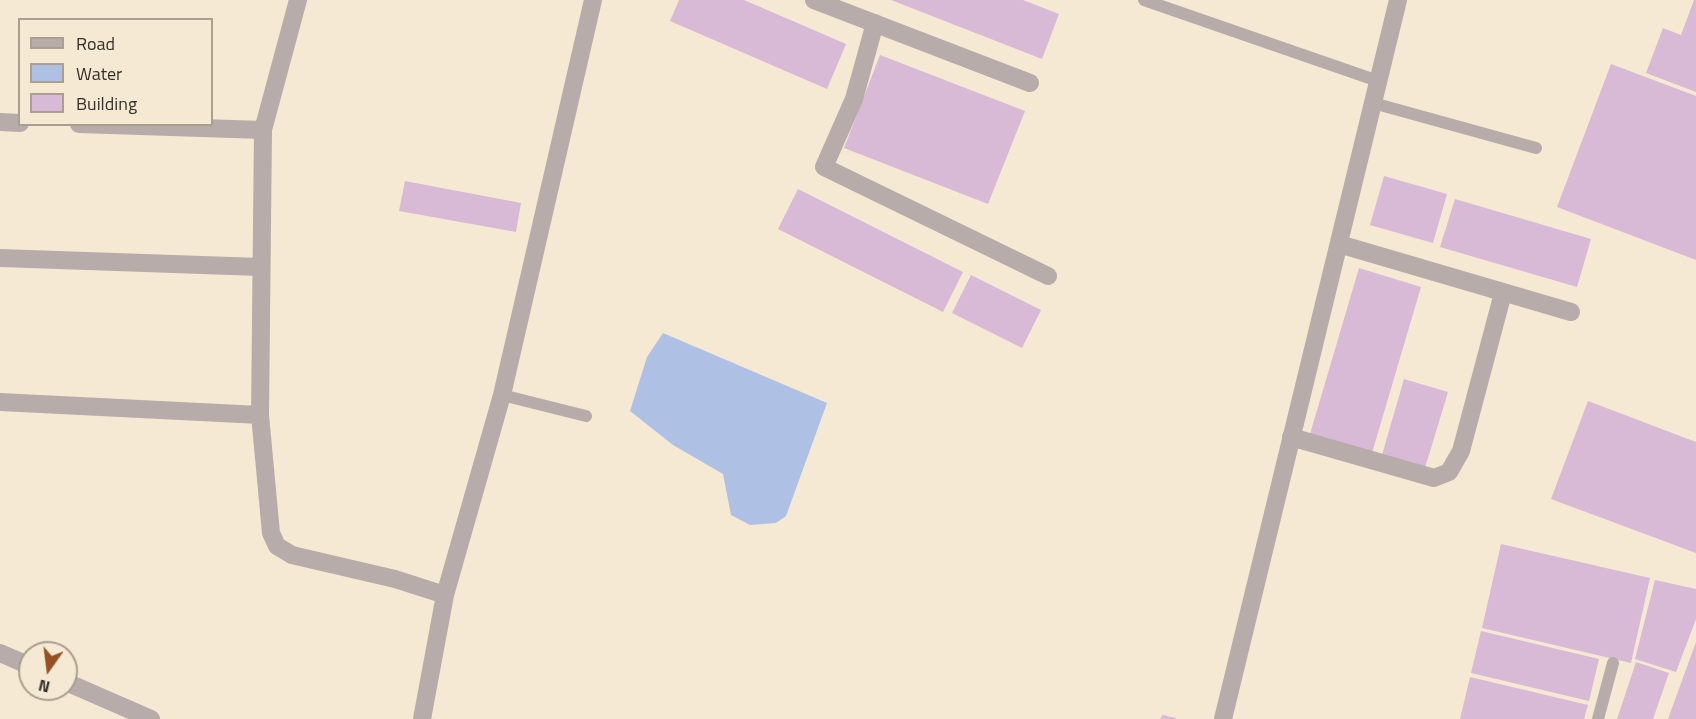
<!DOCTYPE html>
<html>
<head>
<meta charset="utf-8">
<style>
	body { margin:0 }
	#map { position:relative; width:1696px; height:719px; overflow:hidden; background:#f5e9d4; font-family:"Titillium Web",sans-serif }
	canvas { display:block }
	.legend { position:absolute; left:18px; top:18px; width:195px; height:108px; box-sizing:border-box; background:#f5e9d4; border:2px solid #a89f8f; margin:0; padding:8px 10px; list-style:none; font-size:18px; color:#353028 }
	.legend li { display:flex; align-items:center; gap:12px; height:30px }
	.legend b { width:30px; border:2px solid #a89f8f }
	.north { position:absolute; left:18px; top:641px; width:60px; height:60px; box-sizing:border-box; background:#f5e9d4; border:2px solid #a89f8f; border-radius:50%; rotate:194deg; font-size:16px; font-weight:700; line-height:24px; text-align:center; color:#353028 }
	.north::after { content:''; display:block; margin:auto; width:21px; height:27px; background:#955123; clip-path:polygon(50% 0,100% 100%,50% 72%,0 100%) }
</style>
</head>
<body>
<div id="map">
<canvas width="1696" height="719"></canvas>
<ul class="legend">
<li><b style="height:8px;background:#b7aca9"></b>Road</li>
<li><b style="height:16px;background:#aec1e4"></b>Water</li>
<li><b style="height:16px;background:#d8b9d6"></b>Building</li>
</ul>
<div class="north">N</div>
</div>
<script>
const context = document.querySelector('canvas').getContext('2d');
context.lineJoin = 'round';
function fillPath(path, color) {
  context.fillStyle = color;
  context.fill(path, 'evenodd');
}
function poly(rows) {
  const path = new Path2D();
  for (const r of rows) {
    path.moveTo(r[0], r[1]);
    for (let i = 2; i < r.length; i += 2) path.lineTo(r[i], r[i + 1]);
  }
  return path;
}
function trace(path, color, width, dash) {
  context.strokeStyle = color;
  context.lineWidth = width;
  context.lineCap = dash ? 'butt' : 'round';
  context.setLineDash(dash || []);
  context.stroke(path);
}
const water = poly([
	[663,333,827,403,786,516,776,523,750,525,731,515,723,474,673,445,630,411,647,357]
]);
const building = poly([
	[679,0,744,0,846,44,827,89,670,21],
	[891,0,1023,0,1059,14,1042,59],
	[1694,0,1696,0,1696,92,1646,73,1663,28,1681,35],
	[880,55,1025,111,988,204,844,148],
	[1611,64,1696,96,1696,260,1557,207],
	[1384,176,1447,194,1433,243,1370,225],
	[405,181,521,203,516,232,399,211],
	[798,189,963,272,943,312,778,229],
	[1455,199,1591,239,1577,287,1440,247],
	[1359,268,1421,287,1372,453,1310,434],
	[971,275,1041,310,1022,348,952,313],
	[1404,379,1448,392,1425,468,1382,455],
	[1588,401,1696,442,1696,553,1551,499],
	[1501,544,1650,578,1631,663,1482,628],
	[1655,580,1696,589,1696,619,1676,672,1635,659],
	[1481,631,1599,659,1589,701,1471,673],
	[1696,642,1696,719,1668,719],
	[1636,662,1669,673,1653,719,1617,719],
	[1470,677,1588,705,1584,719,1460,719],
	[1162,715,1176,718,1176,719,1161,719]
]);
const service = poly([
	[1144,0,1378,81],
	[1373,103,1536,148],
	[502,395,586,416],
	[1598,719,1613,663]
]);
const minor = poly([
	[814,0,1030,83],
	[875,23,854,99,824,167,1048,276],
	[0,122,20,123],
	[79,124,263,130,260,415,271,533,277,546,292,555,395,579,445,595],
	[263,130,298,0],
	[1339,244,1571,312],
	[0,258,260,267],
	[0,402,260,415],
	[1291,437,1434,478,1449,472,1461,451,1503,293],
	[422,719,445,595,502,395,593,0],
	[1223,719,1398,0]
]);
const tertiary = poly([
	[0,653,30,666],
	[66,682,151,719]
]);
fillPath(water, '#aec1e4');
fillPath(building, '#d8b9d6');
trace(service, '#b7aca9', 12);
trace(minor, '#b7aca9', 18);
trace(tertiary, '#b7aca9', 18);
</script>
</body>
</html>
